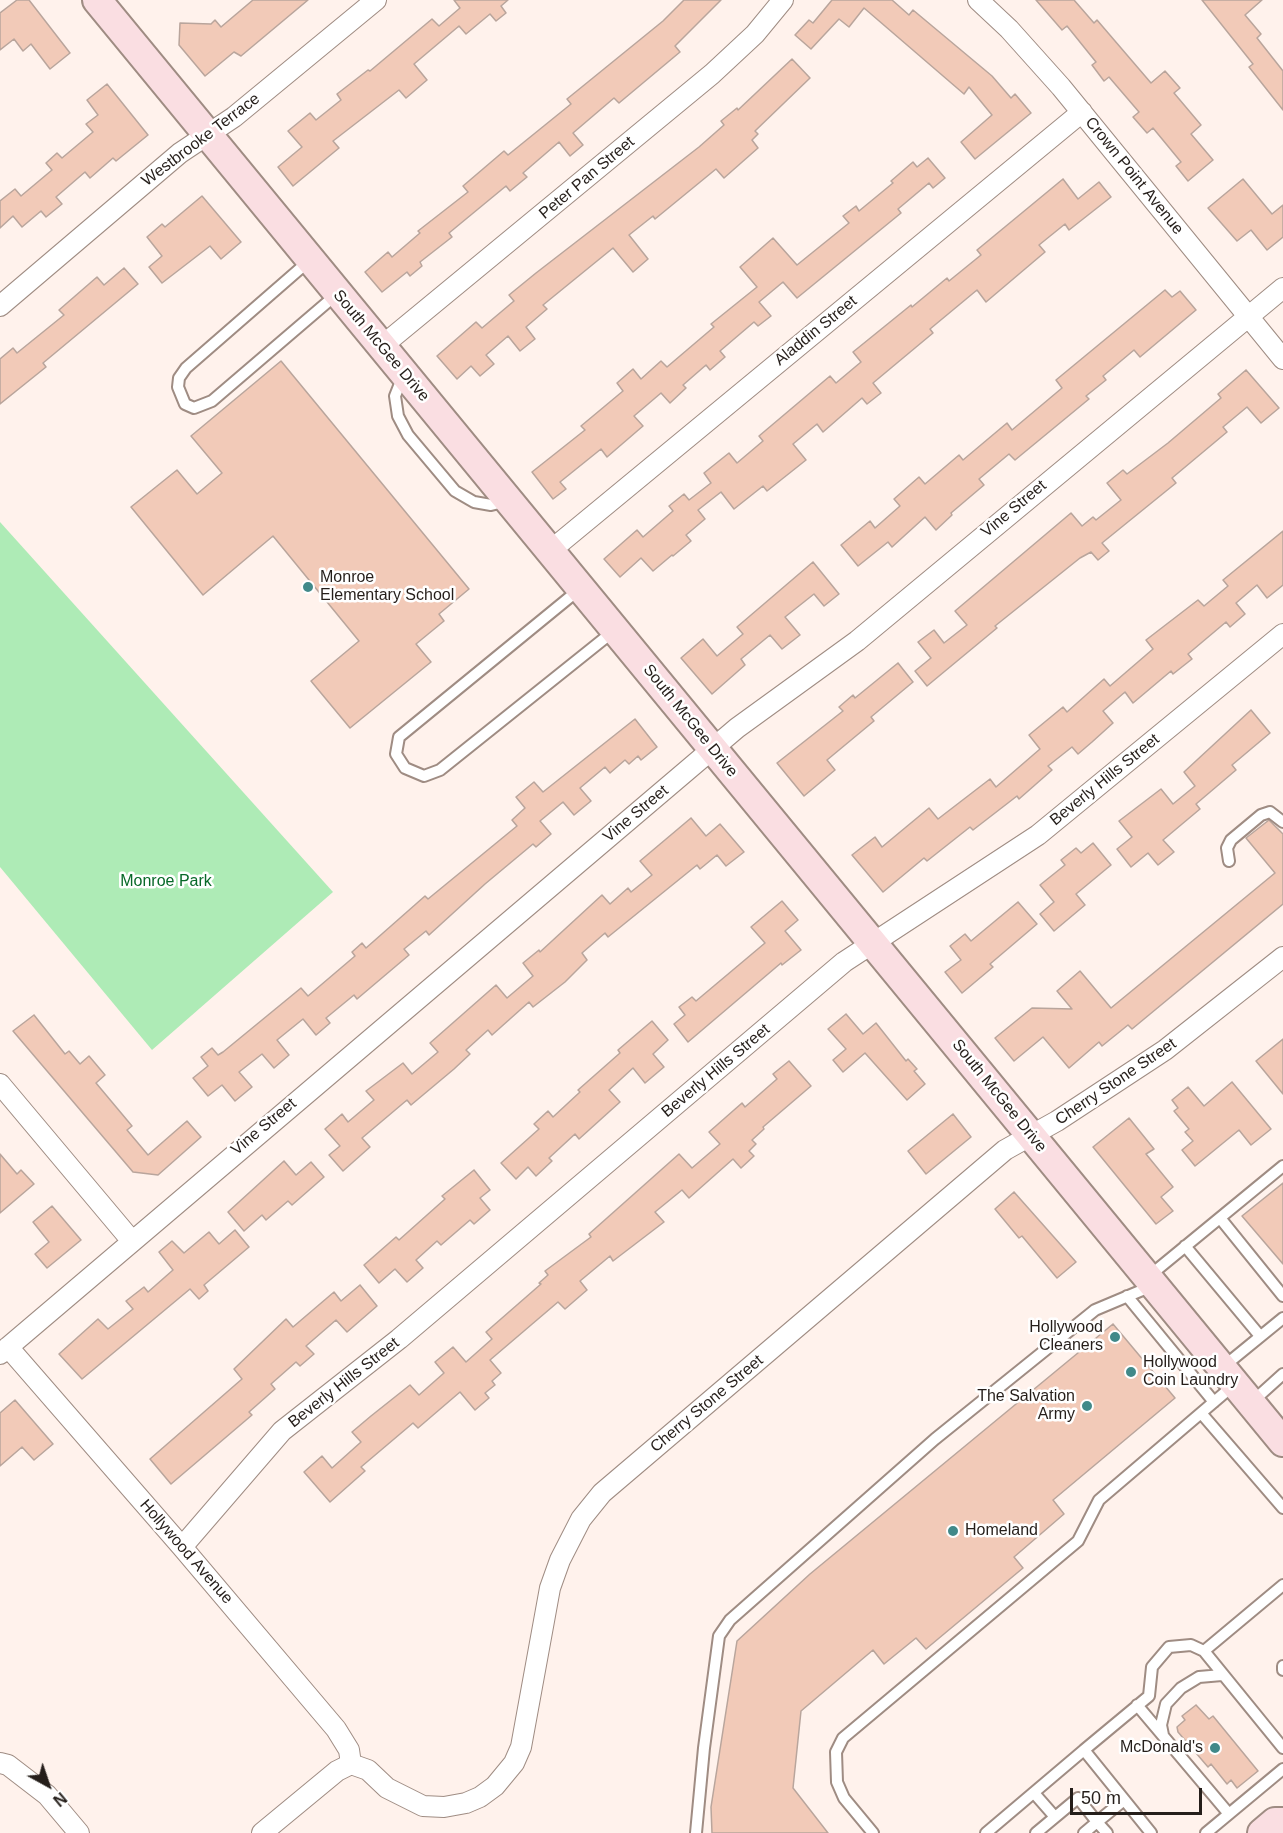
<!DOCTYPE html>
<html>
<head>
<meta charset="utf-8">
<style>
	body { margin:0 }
	#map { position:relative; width:1283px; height:1833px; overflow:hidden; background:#fff2ec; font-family:Helvetica,sans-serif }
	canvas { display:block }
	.north { position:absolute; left:18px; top:1755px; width:60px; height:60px; -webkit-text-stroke:4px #fff; paint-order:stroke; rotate:140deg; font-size:16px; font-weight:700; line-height:24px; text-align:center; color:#251e1a }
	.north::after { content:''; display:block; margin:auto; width:21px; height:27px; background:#251e1a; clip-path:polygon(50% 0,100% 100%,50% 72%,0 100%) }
	.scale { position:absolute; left:1070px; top:1788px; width:132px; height:27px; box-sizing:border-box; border:3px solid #251e1a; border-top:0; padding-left:8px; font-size:18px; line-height:21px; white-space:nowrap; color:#251e1a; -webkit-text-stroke:4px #fff; paint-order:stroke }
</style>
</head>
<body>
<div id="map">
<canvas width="1283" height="1833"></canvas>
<div class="north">N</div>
<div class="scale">50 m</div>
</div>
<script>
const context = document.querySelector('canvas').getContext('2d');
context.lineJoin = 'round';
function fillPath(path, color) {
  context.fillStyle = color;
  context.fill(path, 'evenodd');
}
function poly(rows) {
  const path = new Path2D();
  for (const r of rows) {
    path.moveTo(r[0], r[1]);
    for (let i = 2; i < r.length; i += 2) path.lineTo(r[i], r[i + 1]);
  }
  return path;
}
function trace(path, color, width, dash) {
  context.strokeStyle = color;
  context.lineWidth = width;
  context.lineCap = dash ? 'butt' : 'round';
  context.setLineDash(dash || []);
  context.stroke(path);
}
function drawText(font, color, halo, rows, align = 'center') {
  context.font = font + ' Helvetica,sans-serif';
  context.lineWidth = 5;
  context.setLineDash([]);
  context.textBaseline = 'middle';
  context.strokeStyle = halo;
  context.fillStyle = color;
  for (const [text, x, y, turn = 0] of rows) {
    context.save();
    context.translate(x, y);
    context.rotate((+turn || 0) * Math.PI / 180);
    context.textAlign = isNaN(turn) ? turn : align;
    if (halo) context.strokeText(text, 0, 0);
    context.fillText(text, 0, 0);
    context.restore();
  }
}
const green = poly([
	[0,522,333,892,152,1050,0,867]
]);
const building = poly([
	[17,0,29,0,70,53,50,69,31,44,23,51,14,39,0,50,0,13,17,0],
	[253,0,308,0,241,56,234,52,205,76,179,45,180,23,211,24,215,20,221,27,253,0],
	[454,0,508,0,501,6,506,13,496,21,490,14,466,34,459,26,414,64,427,80,406,98,399,90,333,141,339,148,293,186,278,167,302,147,288,131,310,113,316,120,341,100,337,94,368,70,370,71,432,19,439,26,460,8,454,0],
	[684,0,721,0,675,46,680,52,619,103,614,98,573,133,583,145,570,156,559,142,523,173,527,177,510,191,506,186,449,233,452,237,420,262,422,266,410,276,407,272,382,292,365,272,388,252,392,257,420,233,418,231,468,192,463,186,504,151,508,155,571,104,567,99,663,21,684,0],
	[832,0,892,0,909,15,913,10,992,76,1011,98,1015,94,1031,113,975,159,961,142,992,115,969,87,964,94,864,8,849,27,839,19,811,49,795,35,809,20,813,23,832,0],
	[1036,0,1074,0,1094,23,1097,20,1151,83,1165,71,1180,88,1174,93,1201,125,1191,134,1213,160,1188,181,1176,166,1181,162,1153,128,1147,133,1133,117,1139,112,1109,77,1104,81,1092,65,1096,62,1067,26,1062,30,1036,0],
	[1202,0,1262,0,1245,15,1261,34,1257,38,1283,71,1283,110,1249,67,1253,64,1202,0],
	[792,59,810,78,755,131,758,134,752,140,758,148,724,178,716,169,655,219,653,216,629,235,648,259,633,272,613,248,543,305,547,309,526,327,535,339,520,351,508,336,486,355,494,364,480,376,471,366,457,379,437,356,476,322,482,328,514,301,509,295,536,273,699,147,724,125,721,121,737,108,738,110,792,59],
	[107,84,148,135,116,161,113,158,90,178,85,172,56,197,62,204,46,217,41,211,22,227,13,216,0,228,0,201,15,189,21,196,52,170,46,163,57,153,62,158,93,132,86,124,98,115,87,100,107,84],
	[928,158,945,178,933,188,929,183,898,209,901,213,797,298,783,282,759,302,771,316,758,326,754,322,720,351,725,357,710,370,706,365,683,385,686,388,670,403,661,393,634,416,643,426,607,457,601,449,560,482,566,489,553,499,532,472,585,430,581,426,623,391,617,383,633,369,641,379,661,361,667,367,714,327,711,324,757,287,740,267,773,238,797,265,849,223,843,216,856,206,859,211,893,183,891,181,913,162,917,167,928,158],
	[1063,179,1078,199,1099,182,1111,197,1069,230,1065,224,1039,245,1045,252,986,302,977,290,930,329,933,333,873,383,881,393,867,404,862,398,823,432,817,424,793,444,806,460,767,491,763,486,734,509,721,492,698,510,705,519,686,535,691,541,673,556,672,555,653,571,641,558,620,577,604,559,637,530,643,537,673,511,669,506,684,494,689,500,711,483,704,473,729,453,737,463,763,441,759,436,830,376,836,383,861,362,853,352,911,305,912,307,947,278,949,281,981,255,977,250,1063,179],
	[1243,179,1272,214,1283,205,1283,237,1267,250,1251,230,1237,241,1208,208,1243,179],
	[202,196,241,242,221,259,210,246,162,283,149,267,162,256,147,237,162,224,165,227,202,196],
	[124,268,138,284,43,363,46,367,0,404,0,359,13,348,17,353,64,315,59,310,97,277,104,285,124,268],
	[1165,290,1172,297,1180,291,1196,310,1140,357,1134,350,1103,376,1106,380,1086,396,1089,399,1015,460,1009,454,979,479,984,485,951,513,952,515,936,530,925,517,892,547,888,542,858,566,841,545,870,521,875,528,900,506,894,499,919,477,925,484,959,455,963,460,1007,423,1012,430,1062,388,1056,380,1165,290],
	[281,361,469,589,439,614,444,621,416,644,431,662,350,728,311,681,359,641,273,536,203,595,131,507,177,470,197,494,222,473,191,436,281,361],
	[1246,370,1279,408,1261,423,1247,407,1223,427,1227,432,1172,478,1176,483,1102,543,1109,551,1098,560,1091,552,1080,558,995,626,997,628,927,686,915,671,931,658,918,642,934,630,944,643,967,625,955,611,1071,513,1082,526,1093,517,1096,520,1121,500,1107,483,1123,470,1127,474,1168,443,1221,398,1218,394,1246,370],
	[1283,531,1283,585,1267,598,1257,585,1236,603,1245,614,1230,627,1226,622,1188,654,1192,659,1173,674,1171,671,1133,703,1125,692,1103,711,1113,723,1092,742,1078,754,1072,747,1048,766,1052,770,1019,799,1017,796,973,830,970,827,927,861,924,858,883,892,852,855,875,837,882,847,929,808,938,819,990,779,996,787,1040,749,1029,735,1063,707,1067,712,1104,679,1110,686,1153,649,1146,640,1198,600,1204,606,1228,586,1223,580,1283,531],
	[813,562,839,594,824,606,814,594,785,617,800,635,782,649,770,635,741,659,745,665,712,694,681,658,703,639,717,656,743,634,737,627,813,562],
	[898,663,913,682,871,717,874,721,827,760,835,770,804,796,777,763,843,711,839,707,853,695,855,698,898,663],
	[1251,710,1270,733,1232,765,1236,770,1196,804,1200,809,1163,840,1174,852,1158,865,1148,853,1131,867,1117,849,1132,837,1119,821,1161,789,1173,804,1195,786,1184,772,1251,710],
	[635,719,657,747,641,760,638,756,629,764,625,760,610,773,605,767,580,788,591,801,574,815,563,802,540,821,551,834,536,847,533,844,485,884,429,935,426,931,404,949,409,955,357,999,354,995,326,1018,330,1023,316,1035,303,1019,277,1040,289,1055,274,1068,262,1054,239,1072,252,1087,235,1101,222,1085,208,1096,193,1078,208,1066,201,1057,212,1048,218,1055,223,1052,301,988,308,996,355,956,352,952,362,943,366,948,425,896,428,899,517,826,512,820,525,808,516,797,534,782,543,792,635,719],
	[691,818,706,836,720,824,744,852,726,866,717,855,700,869,697,865,608,937,605,933,582,953,587,960,565,982,533,1007,529,1002,492,1035,488,1030,466,1050,470,1054,454,1069,411,1105,407,1100,362,1138,370,1147,343,1171,329,1155,340,1146,325,1129,342,1114,348,1122,374,1100,366,1091,403,1063,412,1074,438,1052,430,1043,496,985,507,998,533,976,523,963,539,950,540,952,602,895,610,904,628,888,631,892,652,875,640,861,691,818],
	[1269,820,1283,834,1283,904,1132,1029,1128,1025,1102,1046,1099,1042,1069,1068,1043,1037,1014,1061,995,1038,1032,1008,1072,1009,1057,991,1080,971,1111,1008,1275,873,1246,838,1269,820],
	[1093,843,1111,865,1076,894,1085,905,1054,931,1040,914,1054,902,1040,885,1065,865,1061,860,1076,848,1081,853,1093,843],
	[782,901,798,920,785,931,801,950,782,965,781,963,688,1042,674,1024,685,1015,679,1007,692,997,696,1001,765,943,751,927,782,901],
	[1018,902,1037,924,990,964,993,967,962,993,945,972,961,960,950,946,965,934,971,941,1018,902],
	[846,1014,863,1034,876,1023,906,1061,908,1059,917,1069,914,1071,925,1084,907,1100,865,1053,843,1072,833,1060,846,1049,828,1029,846,1014],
	[34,1015,65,1054,69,1051,80,1064,89,1056,105,1075,96,1083,132,1126,127,1130,148,1155,187,1121,201,1137,158,1175,133,1172,13,1031,34,1015],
	[652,1021,668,1040,653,1054,664,1067,645,1083,633,1068,609,1090,620,1102,579,1139,575,1134,549,1158,552,1161,536,1176,528,1167,516,1179,501,1163,539,1129,534,1124,548,1111,553,1117,580,1092,578,1090,620,1053,618,1050,652,1021],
	[1283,1039,1283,1094,1256,1061,1283,1039],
	[789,1061,811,1086,763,1127,764,1129,752,1140,756,1144,749,1151,754,1156,741,1168,733,1159,689,1198,682,1190,655,1212,664,1222,613,1261,610,1256,580,1281,587,1290,565,1309,558,1302,490,1360,501,1373,492,1381,495,1385,485,1393,489,1398,475,1410,460,1392,418,1428,413,1423,361,1467,365,1471,330,1502,304,1472,322,1456,332,1468,361,1442,352,1432,371,1416,410,1385,419,1395,444,1373,435,1362,453,1347,466,1362,492,1339,486,1332,541,1284,539,1283,548,1275,545,1271,591,1237,589,1234,679,1154,692,1168,720,1144,709,1132,742,1103,745,1107,777,1079,773,1074,789,1061],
	[1232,1082,1271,1129,1251,1145,1239,1130,1195,1166,1182,1150,1193,1141,1185,1132,1189,1129,1174,1111,1178,1108,1172,1100,1188,1087,1204,1106,1232,1082],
	[953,1114,971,1137,926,1174,908,1151,953,1114],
	[1129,1118,1154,1149,1146,1154,1173,1187,1161,1197,1173,1211,1156,1224,1093,1147,1129,1118],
	[0,1154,17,1174,21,1170,34,1184,0,1213,0,1154],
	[284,1161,296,1175,311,1162,324,1177,292,1205,288,1201,266,1220,262,1215,244,1231,228,1212,284,1161],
	[474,1170,490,1190,480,1198,490,1210,474,1224,470,1220,441,1245,437,1241,416,1260,423,1268,407,1282,395,1269,379,1283,364,1265,396,1237,399,1240,445,1199,442,1196,474,1170],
	[1283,1183,1283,1264,1242,1216,1283,1183],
	[1014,1192,1076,1262,1057,1278,1022,1236,1019,1238,995,1209,1014,1192],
	[52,1206,81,1240,47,1268,35,1254,49,1242,33,1222,52,1206],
	[235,1230,249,1247,204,1285,208,1291,199,1299,190,1289,82,1379,59,1354,98,1319,108,1329,133,1309,126,1301,144,1287,148,1292,173,1270,159,1252,172,1241,184,1253,209,1232,219,1244,235,1230],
	[360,1285,377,1306,347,1332,336,1320,306,1346,314,1354,300,1366,296,1362,271,1384,275,1389,249,1412,252,1415,171,1484,150,1459,242,1379,234,1369,286,1319,293,1327,334,1292,341,1301,360,1285],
	[1113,1324,1175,1398,1053,1500,1064,1514,1014,1557,1023,1568,926,1649,916,1638,884,1664,873,1650,801,1711,793,1788,828,1833,712,1833,711,1807,737,1641,810,1574,1113,1324],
	[15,1400,53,1444,34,1460,22,1447,0,1466,0,1413,15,1400],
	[1196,1705,1209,1719,1213,1716,1258,1771,1237,1788,1231,1780,1227,1784,1211,1764,1208,1767,1178,1732,1177,1727,1185,1720,1182,1716,1196,1705]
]);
const lane = poly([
	[310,260,186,368,179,378,178,387,185,404,194,408,212,401,337,294],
	[403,376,395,396,398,416,408,435,455,491,474,502,491,505,507,501],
	[581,588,399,737,396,754,405,768,424,776,440,770,615,630],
	[1229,861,1227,848,1231,840,1261,815,1270,812,1283,822],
	[1220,1218,1283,1296],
	[1185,1246,1260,1336],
	[1148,1277,1283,1166],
	[1127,1296,1214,1402],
	[1223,1367,1283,1318],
	[1252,1402,1283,1374],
	[1201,1413,1283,1508],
	[1283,1585,1204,1651,1283,1748],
	[1283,1666,1283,1670],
	[1137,1705,1229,1814],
	[1163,1735,1161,1725,1166,1704,1181,1688,1199,1677,1222,1675],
	[1084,1750,1149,1696,1152,1667,1169,1647,1191,1645,1204,1651],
	[1034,1793,1055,1817],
	[696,1833,704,1748,719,1636,730,1620,935,1439,1095,1310,1152,1286],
	[873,1833,844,1798,837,1782,836,1752,843,1738,1078,1541,1099,1500,1235,1384],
	[986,1833,1084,1750,1151,1833],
	[1036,1833,1078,1798,1097,1822,1124,1800],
	[1084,1833,1097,1822,1107,1833],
	[1206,1833,1283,1769]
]);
const street = poly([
	[978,0,1009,29,1061,87,1283,359],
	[0,306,180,153,234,117,376,0],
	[382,346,712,74,755,34,783,0],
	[550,551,1082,112],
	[0,1084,131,1240],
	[8,1347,182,1547,336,1729,349,1750,351,1764],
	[0,1354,737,728,857,641,1283,288],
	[182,1547,282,1431,399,1339,844,962,1038,835,1283,634],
	[0,1763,8,1765,47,1795,79,1833],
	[262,1833,337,1771,351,1764,368,1770,387,1788,423,1806,444,1807,466,1803,480,1797,495,1786,514,1763,521,1747,550,1588,560,1560,581,1519,602,1493,1005,1150,1057,1121,1165,1050,1283,957]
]);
const secondary = poly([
	[97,0,1283,1442],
	[1262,1833,1275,1822,1283,1822]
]);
const markers = [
	[308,587,6,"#418989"],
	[1115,1337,6,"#418989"],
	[1131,1372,6,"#418989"],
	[1087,1406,6,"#418989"],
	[953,1531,6,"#418989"],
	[1215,1748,6,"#418989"]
];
const streetNames = [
	["Westbrooke Terrace",201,140,-37],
	["Crown Point Avenue",1134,176,51],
	["Peter Pan Street",587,178,-40],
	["Aladdin Street",816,331,-39],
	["South McGee Drive",381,346,50],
	["Vine Street",1014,509,-40],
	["South McGee Drive",690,721,51],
	["Beverly Hills Street",1105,780,-39],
	["Vine Street",636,814,-40],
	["Beverly Hills Street",716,1071,-40],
	["Cherry Stone Street",1116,1082,-34],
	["South McGee Drive",999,1096,51],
	["Vine Street",264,1127,-40],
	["Beverly Hills Street",344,1383,-38],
	["Cherry Stone Street",707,1404,-40],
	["Hollywood Avenue",186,1552,49]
];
const poiNames = [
	["Monroe",320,578],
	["Elementary School",320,596],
	["Hollywood",1103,1328,"right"],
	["Cleaners",1103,1346,"right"],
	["Hollywood",1143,1363],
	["Coin Laundry",1143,1381],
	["The Salvation",1075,1397,"right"],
	["Army",1075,1415,"right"],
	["Homeland",965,1531],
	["McDonald's",1203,1748,"right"]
];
const parkNames = [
	["Monroe Park",166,882]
];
fillPath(green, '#aeebb6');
fillPath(building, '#f2cab8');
trace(building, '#b9a59c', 1.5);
trace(lane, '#9f8c83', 14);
trace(street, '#9f8c83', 22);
trace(secondary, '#9f8c83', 32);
trace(lane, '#fff', 10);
trace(street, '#fff', 20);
trace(secondary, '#fadee2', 28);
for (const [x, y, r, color] of markers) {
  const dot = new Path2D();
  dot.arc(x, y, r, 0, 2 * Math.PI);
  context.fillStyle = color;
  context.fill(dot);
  trace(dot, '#fff', 2);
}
drawText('16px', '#251e1a', '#fff', streetNames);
drawText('16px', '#251e1a', '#fff', poiNames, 'left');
drawText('16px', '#086929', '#fff', parkNames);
</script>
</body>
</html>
